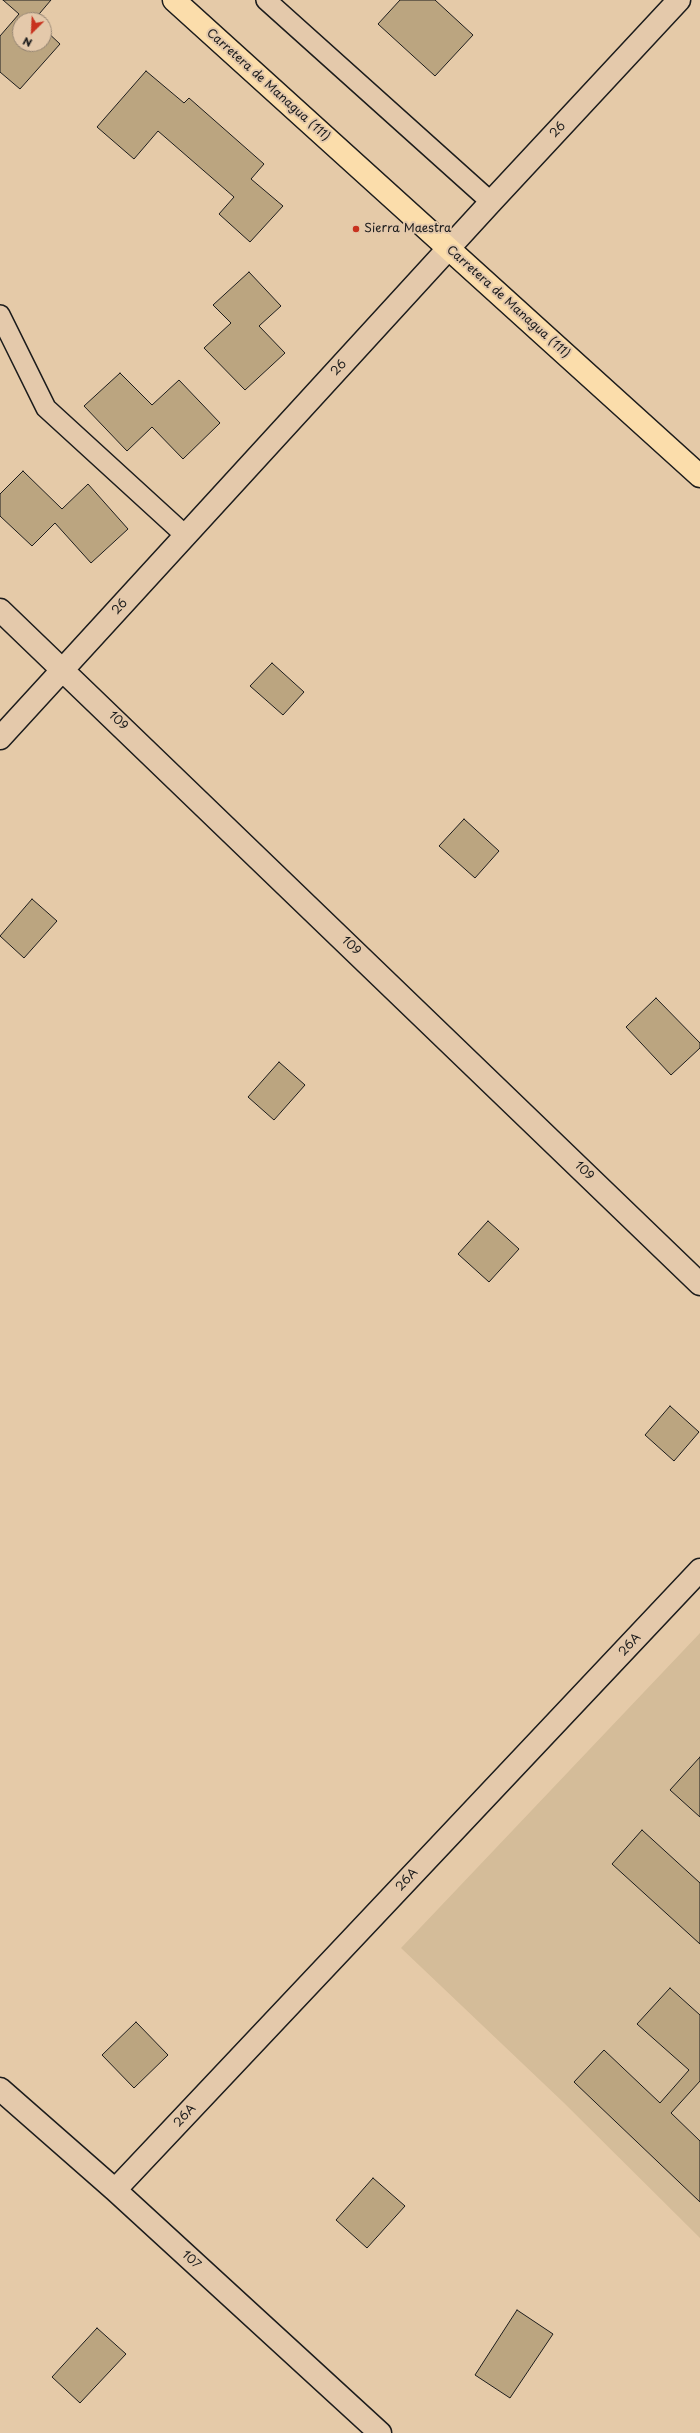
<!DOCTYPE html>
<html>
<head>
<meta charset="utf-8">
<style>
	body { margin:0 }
	#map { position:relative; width:700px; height:2433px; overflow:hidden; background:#e5caa8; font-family:"Playpen Sans",sans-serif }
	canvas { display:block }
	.north { position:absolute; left:12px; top:12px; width:40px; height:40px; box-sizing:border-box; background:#e4c9ab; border:1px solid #948472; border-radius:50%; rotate:204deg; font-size:11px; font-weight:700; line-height:16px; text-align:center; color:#1c1c1c }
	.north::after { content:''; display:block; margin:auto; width:14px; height:18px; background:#c8321e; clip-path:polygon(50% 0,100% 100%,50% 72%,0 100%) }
</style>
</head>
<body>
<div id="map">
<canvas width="700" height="2433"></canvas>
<div class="north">N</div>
</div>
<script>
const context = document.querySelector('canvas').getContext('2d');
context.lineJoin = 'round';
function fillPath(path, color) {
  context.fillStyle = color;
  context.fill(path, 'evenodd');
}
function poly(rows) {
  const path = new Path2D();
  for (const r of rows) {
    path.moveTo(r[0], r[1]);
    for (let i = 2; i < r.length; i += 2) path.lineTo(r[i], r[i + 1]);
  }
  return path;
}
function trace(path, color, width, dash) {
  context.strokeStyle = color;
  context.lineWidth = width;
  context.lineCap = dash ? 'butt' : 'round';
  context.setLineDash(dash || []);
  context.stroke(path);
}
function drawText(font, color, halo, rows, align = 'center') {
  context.font = font + ' "Playpen Sans",sans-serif';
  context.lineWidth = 4;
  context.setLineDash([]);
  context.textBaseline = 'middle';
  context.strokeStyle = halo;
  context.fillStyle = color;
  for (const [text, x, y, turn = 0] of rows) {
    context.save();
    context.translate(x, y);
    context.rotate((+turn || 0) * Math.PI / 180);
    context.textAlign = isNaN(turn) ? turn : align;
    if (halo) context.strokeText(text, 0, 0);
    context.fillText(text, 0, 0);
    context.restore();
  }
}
const built = poly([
	[700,1633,700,2238,563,2102,401,1948]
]);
const building = poly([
	[3,0,51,0,34,20,20,20,20,44,44,44,44,29,60,44,20,89,0,72,0,36,19,14,3,0],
	[400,0,435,0,473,35,435,76,378,24,400,0],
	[146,71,184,103,189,98,264,164,251,179,283,206,250,242,219,214,234,197,158,131,134,159,97,127,146,71],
	[249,272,281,306,259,326,285,353,245,390,204,348,231,323,213,305,249,272],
	[120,373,152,405,179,380,220,423,183,459,152,427,127,451,84,406,120,373],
	[23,471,62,509,88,484,128,529,91,563,55,523,32,546,0,516,0,494,23,471],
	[272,663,304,692,283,715,250,686,272,663],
	[464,819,499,851,475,878,439,846,464,819],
	[32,899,57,921,24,958,0,936,32,899],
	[656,998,700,1043,700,1048,671,1075,626,1027,656,998],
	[279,1062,305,1085,274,1120,248,1097,279,1062],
	[488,1221,519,1249,489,1282,458,1254,488,1221],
	[670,1406,699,1432,674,1461,645,1435,670,1406],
	[700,1757,700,1817,670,1790,700,1757],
	[642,1830,700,1883,700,1944,612,1864,642,1830],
	[670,1988,700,2015,700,2081,671,2113,700,2141,700,2202,574,2082,604,2050,660,2103,689,2070,637,2024,670,1988],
	[136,2022,168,2055,134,2088,102,2055,136,2022],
	[373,2178,405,2206,367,2248,336,2220,373,2178],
	[517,2310,553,2334,510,2398,475,2375,517,2310],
	[97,2328,126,2354,80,2403,52,2377,97,2328]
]);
const lane = poly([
	[266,0,491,202],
	[0,315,46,408,186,536]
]);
const street = poly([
	[0,610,700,1284],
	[0,738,491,202,679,0],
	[0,2089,115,2190,380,2433],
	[115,2190,700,1570]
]);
const primary = poly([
	[174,0,700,476]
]);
const markers = [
	[356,229,4,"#c8321e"]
];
const streetNames = [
	["Carretera de Managua (111)",268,85,42],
	["26",558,130,-47],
	["Carretera de Managua (111)",508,302,42],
	["26",339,368,-47],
	["26",120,607,-48],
	["109",118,721,44],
	["109",351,946,44],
	["109",584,1171,44],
	["26A",630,1645,-47],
	["26A",407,1880,-47],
	["26A",185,2116,-47],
	["107",191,2260,43]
];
const poiNames = [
	["Sierra Maestra",364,229]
];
fillPath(built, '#d4bc99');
fillPath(building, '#bba580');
trace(building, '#1c1c1c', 1);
trace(lane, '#1c1c1c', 22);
trace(street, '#1c1c1c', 25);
trace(primary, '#1c1c1c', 25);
trace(lane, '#e4c9ab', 19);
trace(street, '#e4c9ab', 22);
trace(primary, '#fbddab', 22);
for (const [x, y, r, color] of markers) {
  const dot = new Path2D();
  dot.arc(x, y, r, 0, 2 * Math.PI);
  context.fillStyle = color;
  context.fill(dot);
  trace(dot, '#e4c9ab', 1.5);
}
drawText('12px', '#1c1c1c', '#e4c9ab', streetNames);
drawText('12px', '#1c1c1c', '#e4c9ab', poiNames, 'left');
</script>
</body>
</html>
